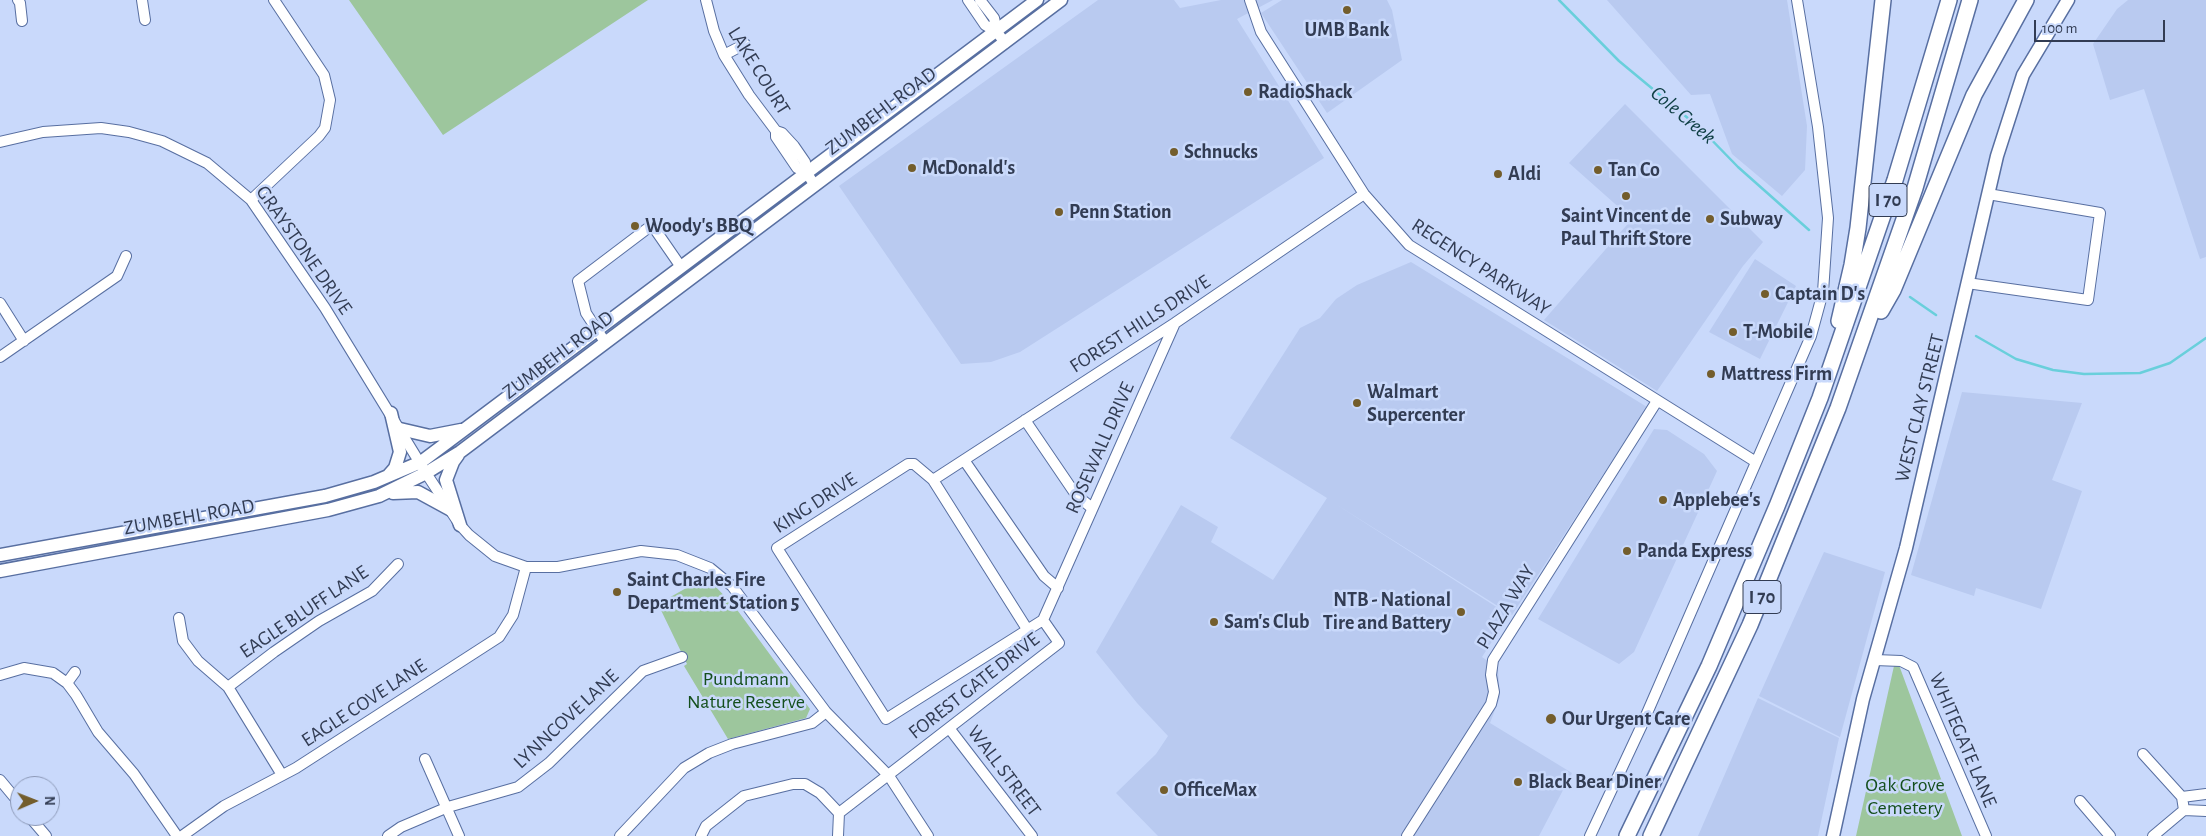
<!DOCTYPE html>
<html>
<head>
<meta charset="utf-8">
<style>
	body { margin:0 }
	#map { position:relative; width:2206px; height:836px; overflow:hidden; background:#c9d9fb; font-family:"Alegreya Sans",sans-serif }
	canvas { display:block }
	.north { position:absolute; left:10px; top:776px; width:50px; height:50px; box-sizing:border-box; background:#c9d9fb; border:1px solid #8d9ab8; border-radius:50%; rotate:89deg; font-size:14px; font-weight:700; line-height:20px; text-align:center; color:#323c53 }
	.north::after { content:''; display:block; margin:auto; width:18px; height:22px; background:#735d2c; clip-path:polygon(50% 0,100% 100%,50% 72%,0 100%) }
	.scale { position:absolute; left:2034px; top:20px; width:131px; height:22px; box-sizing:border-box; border:2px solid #323c53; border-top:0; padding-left:6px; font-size:15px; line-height:18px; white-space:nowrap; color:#323c53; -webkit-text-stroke:4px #c9d9fb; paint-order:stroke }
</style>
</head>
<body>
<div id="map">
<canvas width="2206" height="836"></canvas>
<div class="north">N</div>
<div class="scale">100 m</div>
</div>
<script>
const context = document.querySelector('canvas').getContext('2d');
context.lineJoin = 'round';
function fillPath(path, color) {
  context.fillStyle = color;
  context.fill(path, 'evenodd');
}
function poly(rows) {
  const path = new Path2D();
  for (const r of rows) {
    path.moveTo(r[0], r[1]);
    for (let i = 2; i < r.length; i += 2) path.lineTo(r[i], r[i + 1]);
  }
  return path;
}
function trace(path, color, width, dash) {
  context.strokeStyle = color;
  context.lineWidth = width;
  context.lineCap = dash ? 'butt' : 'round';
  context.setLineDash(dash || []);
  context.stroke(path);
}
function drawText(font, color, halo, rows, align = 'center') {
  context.font = font + ' "Alegreya Sans",sans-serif';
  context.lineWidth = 5;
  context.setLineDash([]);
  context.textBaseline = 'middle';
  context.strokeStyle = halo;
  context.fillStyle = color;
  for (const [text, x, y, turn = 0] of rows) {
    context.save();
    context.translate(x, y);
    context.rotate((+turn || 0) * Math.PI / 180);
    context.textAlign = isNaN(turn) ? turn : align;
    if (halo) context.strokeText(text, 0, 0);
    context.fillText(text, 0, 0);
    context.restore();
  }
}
const built = poly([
	[1098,0,1174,0,1180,8,1221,0,1273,0,1237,19,1324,158,1020,352,991,362,961,364,839,186],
	[1282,0,1387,0,1392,10,1402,60,1327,113,1261,13],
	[1607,0,1787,0,1807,126,1805,170,1782,196,1732,154,1710,94,1691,95],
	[2128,0,2206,0,2206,257,2200,259,2144,89,2110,100,2093,44,2117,9],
	[1625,104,1763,242,1743,266,1657,391,1544,320,1632,219,1569,163],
	[1755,259,1796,286,1760,359,1709,332],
	[1411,262,1647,407,1512,615,1334,503,1509,615,1482,657,1498,668,1500,697,1490,723,1572,773,1539,836,1158,836,1116,793,1156,754,1168,736,1137,703,1096,652,1181,505,1218,527,1211,542,1273,580,1327,498,1230,438,1300,328,1320,318,1336,299,1357,285],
	[1962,392,2082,403,2052,480,2082,491,2041,609,1976,588,1974,596,1911,575],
	[1654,429,1667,430,1704,454,1717,471,1634,652,1619,664,1538,619],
	[1824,552,1885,572,1840,737,1759,696],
	[1758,698,1839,738,1818,836,1698,836]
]);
const green = poly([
	[349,0,648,0,443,135],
	[704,578,715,586,735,607,810,709,806,718,728,739,684,666,687,664,658,604],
	[1896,657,1962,836,1856,836]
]);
const stream = poly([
	[1559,0,1619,61,1701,129,1738,167,1809,230],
	[1910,297,1936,315],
	[1976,336,2016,359,2053,370,2084,374,2140,373,2170,363,2206,338]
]);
const minor = poly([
	[18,0,20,3,22,21],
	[142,0,145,20],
	[706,0,714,31,724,55,749,95,776,131,776,137,797,168,806,172],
	[968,0,985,25,997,32],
	[980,0,994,18,997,32,1005,43],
	[1250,0,1261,32,1364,194,1409,245,1756,462],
	[724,55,745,44],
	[776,131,782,133,794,146,805,162,806,172,814,184],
	[0,142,43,132,101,128,129,132,162,141,207,163,251,200,325,308,426,473,460,525,469,535,495,556,526,567,558,567,641,551,677,555,710,568,732,586,826,712,889,776,928,836],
	[251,200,319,136,325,128,330,100,324,75,274,0],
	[1967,283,2088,300,2100,213,1988,194],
	[0,303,24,341],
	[605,342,586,313,578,281,652,225,681,267],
	[0,357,117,276,126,256],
	[1025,420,1076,495,1092,508],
	[964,460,1044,576,1058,588],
	[933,480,1175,323,1364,194],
	[179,618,183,641,198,661,228,687,282,775],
	[1027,629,933,480,914,464,908,464,777,548,886,719,1043,620,1175,323],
	[1875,660,1901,661,1913,667,1986,836],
	[0,675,24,668,53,673,67,683,76,695,98,732,134,774,177,836],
	[67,683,75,672],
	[228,687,274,652,319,621,372,591,398,564],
	[949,728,1032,836],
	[2143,754,2182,797,2184,810],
	[425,759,459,836],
	[0,780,20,804],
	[2182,797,2206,794],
	[2080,801,2110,836],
	[839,813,1059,643,1043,620],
	[29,816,46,836],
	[182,836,224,806,296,768,499,637,513,615,526,567],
	[388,836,401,827,448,807,518,787,549,763,643,671,682,657],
	[620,836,684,768,709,753,732,744,812,723,826,712],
	[701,836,706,826,744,796,793,784,805,784,820,793,839,813,838,836],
	[1407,836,1491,704,1494,692,1491,675,1493,660,1657,401],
	[1590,836,1641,727,1811,336,1823,292,1828,218,1818,127,1797,0],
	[2153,836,2184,810,2206,811]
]);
const major = poly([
	[400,429,430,436,461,430],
	[458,455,453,462,446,480,460,525],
	[388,476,395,468,400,452,391,413],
	[393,493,418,492,451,510],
	[0,555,325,496,374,482,421,462,1037,0],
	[0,571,328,510,379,496,426,473,460,452,1061,0],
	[1833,836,1863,699,1906,548,1997,156,2023,75,2068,0]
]);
const highway = poly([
	[1881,311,1893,290,1974,95,2026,0],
	[1839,321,1852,265,1858,228,1883,0],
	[1627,836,1709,666,1777,506,1820,398,1895,180,1949,0],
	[1651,836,1750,625,1838,408,1915,188,1970,0]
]);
const markers = [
	[1347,10,5,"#735d2c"],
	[1248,92,5,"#735d2c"],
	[1174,152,5,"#735d2c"],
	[912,168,5,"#735d2c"],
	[1598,170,5,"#735d2c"],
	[1498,174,5,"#735d2c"],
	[1626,196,5,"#735d2c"],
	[1059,212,5,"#735d2c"],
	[1710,219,5,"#735d2c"],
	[635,226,5,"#735d2c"],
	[1765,294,5,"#735d2c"],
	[1733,332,5,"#735d2c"],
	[1711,374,5,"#735d2c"],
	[1357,403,5,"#735d2c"],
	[1663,500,5,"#735d2c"],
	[1627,551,5,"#735d2c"],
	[617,592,5,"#735d2c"],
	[1461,612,5,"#735d2c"],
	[1214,622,5,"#735d2c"],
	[1551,719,6,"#735d2c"],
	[1518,782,5,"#735d2c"],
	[1164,790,5,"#735d2c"]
];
const shields = [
	[1888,200,38],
	[1762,597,38]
];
const shieldNames = [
	["I 70",1888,200],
	["I 70",1762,597]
];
const poiNames = [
	["UMB Bank",1347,30,"center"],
	["RadioShack",1258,92],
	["Schnucks",1184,152],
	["McDonald's",922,168],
	["Tan Co",1608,170],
	["Aldi",1508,174],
	["Penn Station",1069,212],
	["Saint Vincent de",1626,216,"center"],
	["Paul Thrift Store",1626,239,"center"],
	["Subway",1720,219],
	["Woody's BBQ",645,226],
	["Captain D's",1775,294],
	["T-Mobile",1743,332],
	["Mattress Firm",1721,374],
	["Walmart",1367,392],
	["Supercenter",1367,415],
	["Applebee's",1673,500],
	["Panda Express",1637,551],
	["Saint Charles Fire",627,580],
	["Department Station 5",627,603],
	["NTB - National",1451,600,"right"],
	["Tire and Battery",1451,623,"right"],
	["Sam's Club",1224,622],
	["Our Urgent Care",1562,719],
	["Black Bear Diner",1528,782],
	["OfficeMax",1174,790]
];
const streetNames = [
	["LAKE COURT",759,71,58],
	["ZUMBEHL ROAD",881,111,-37],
	["GRAYSTONE DRIVE",304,250,55],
	["REGENCY PARKWAY",1481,267,33],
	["FOREST HILLS DRIVE",1140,324,-33],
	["ZUMBEHL ROAD",558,355,-37],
	["WEST CLAY STREET",1920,408,-76],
	["ROSEWALL DRIVE",1100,448,-66],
	["KING DRIVE",815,503,-33],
	["ZUMBEHL ROAD",189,517,-10],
	["PLAZA WAY",1506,607,-59],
	["EAGLE BLUFF LANE",304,612,-34],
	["FOREST GATE DRIVE",974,686,-38],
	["EAGLE COVE LANE",364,703,-33],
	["LYNNCOVE LANE",566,719,-43],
	["WHITEGATE LANE",1963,740,67],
	["WALL STREET",1004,771,53]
];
const parkNames = [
	["Pundmann",746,679],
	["Nature Reserve",746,702],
	["Oak Grove",1905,785],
	["Cemetery",1905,808]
];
const waterNames = [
	["Cole Creek",1683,115,40]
];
fillPath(built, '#b9caf0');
fillPath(green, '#9dc69d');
trace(stream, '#69cfdb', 2.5);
trace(minor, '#586fa1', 12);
trace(major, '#586fa1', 15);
trace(highway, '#586fa1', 18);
trace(minor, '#fff', 10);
trace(major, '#fff', 12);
trace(highway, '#fff', 15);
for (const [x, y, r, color] of markers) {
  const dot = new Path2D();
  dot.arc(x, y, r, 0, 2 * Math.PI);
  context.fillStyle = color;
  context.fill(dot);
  trace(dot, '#c9d9fb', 2);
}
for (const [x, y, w] of shields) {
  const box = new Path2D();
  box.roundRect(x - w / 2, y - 16.5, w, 33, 4);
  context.fillStyle = '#c9d9fb';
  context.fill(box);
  trace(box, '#323c53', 1);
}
drawText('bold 19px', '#323c53', null, shieldNames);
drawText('bold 20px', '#323c53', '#c9d9fb', poiNames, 'left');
drawText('20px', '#323c53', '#c9d9fb', streetNames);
drawText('20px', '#144f1c', '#c9d9fb', parkNames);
drawText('italic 21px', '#104046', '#c9d9fb', waterNames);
</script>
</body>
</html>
